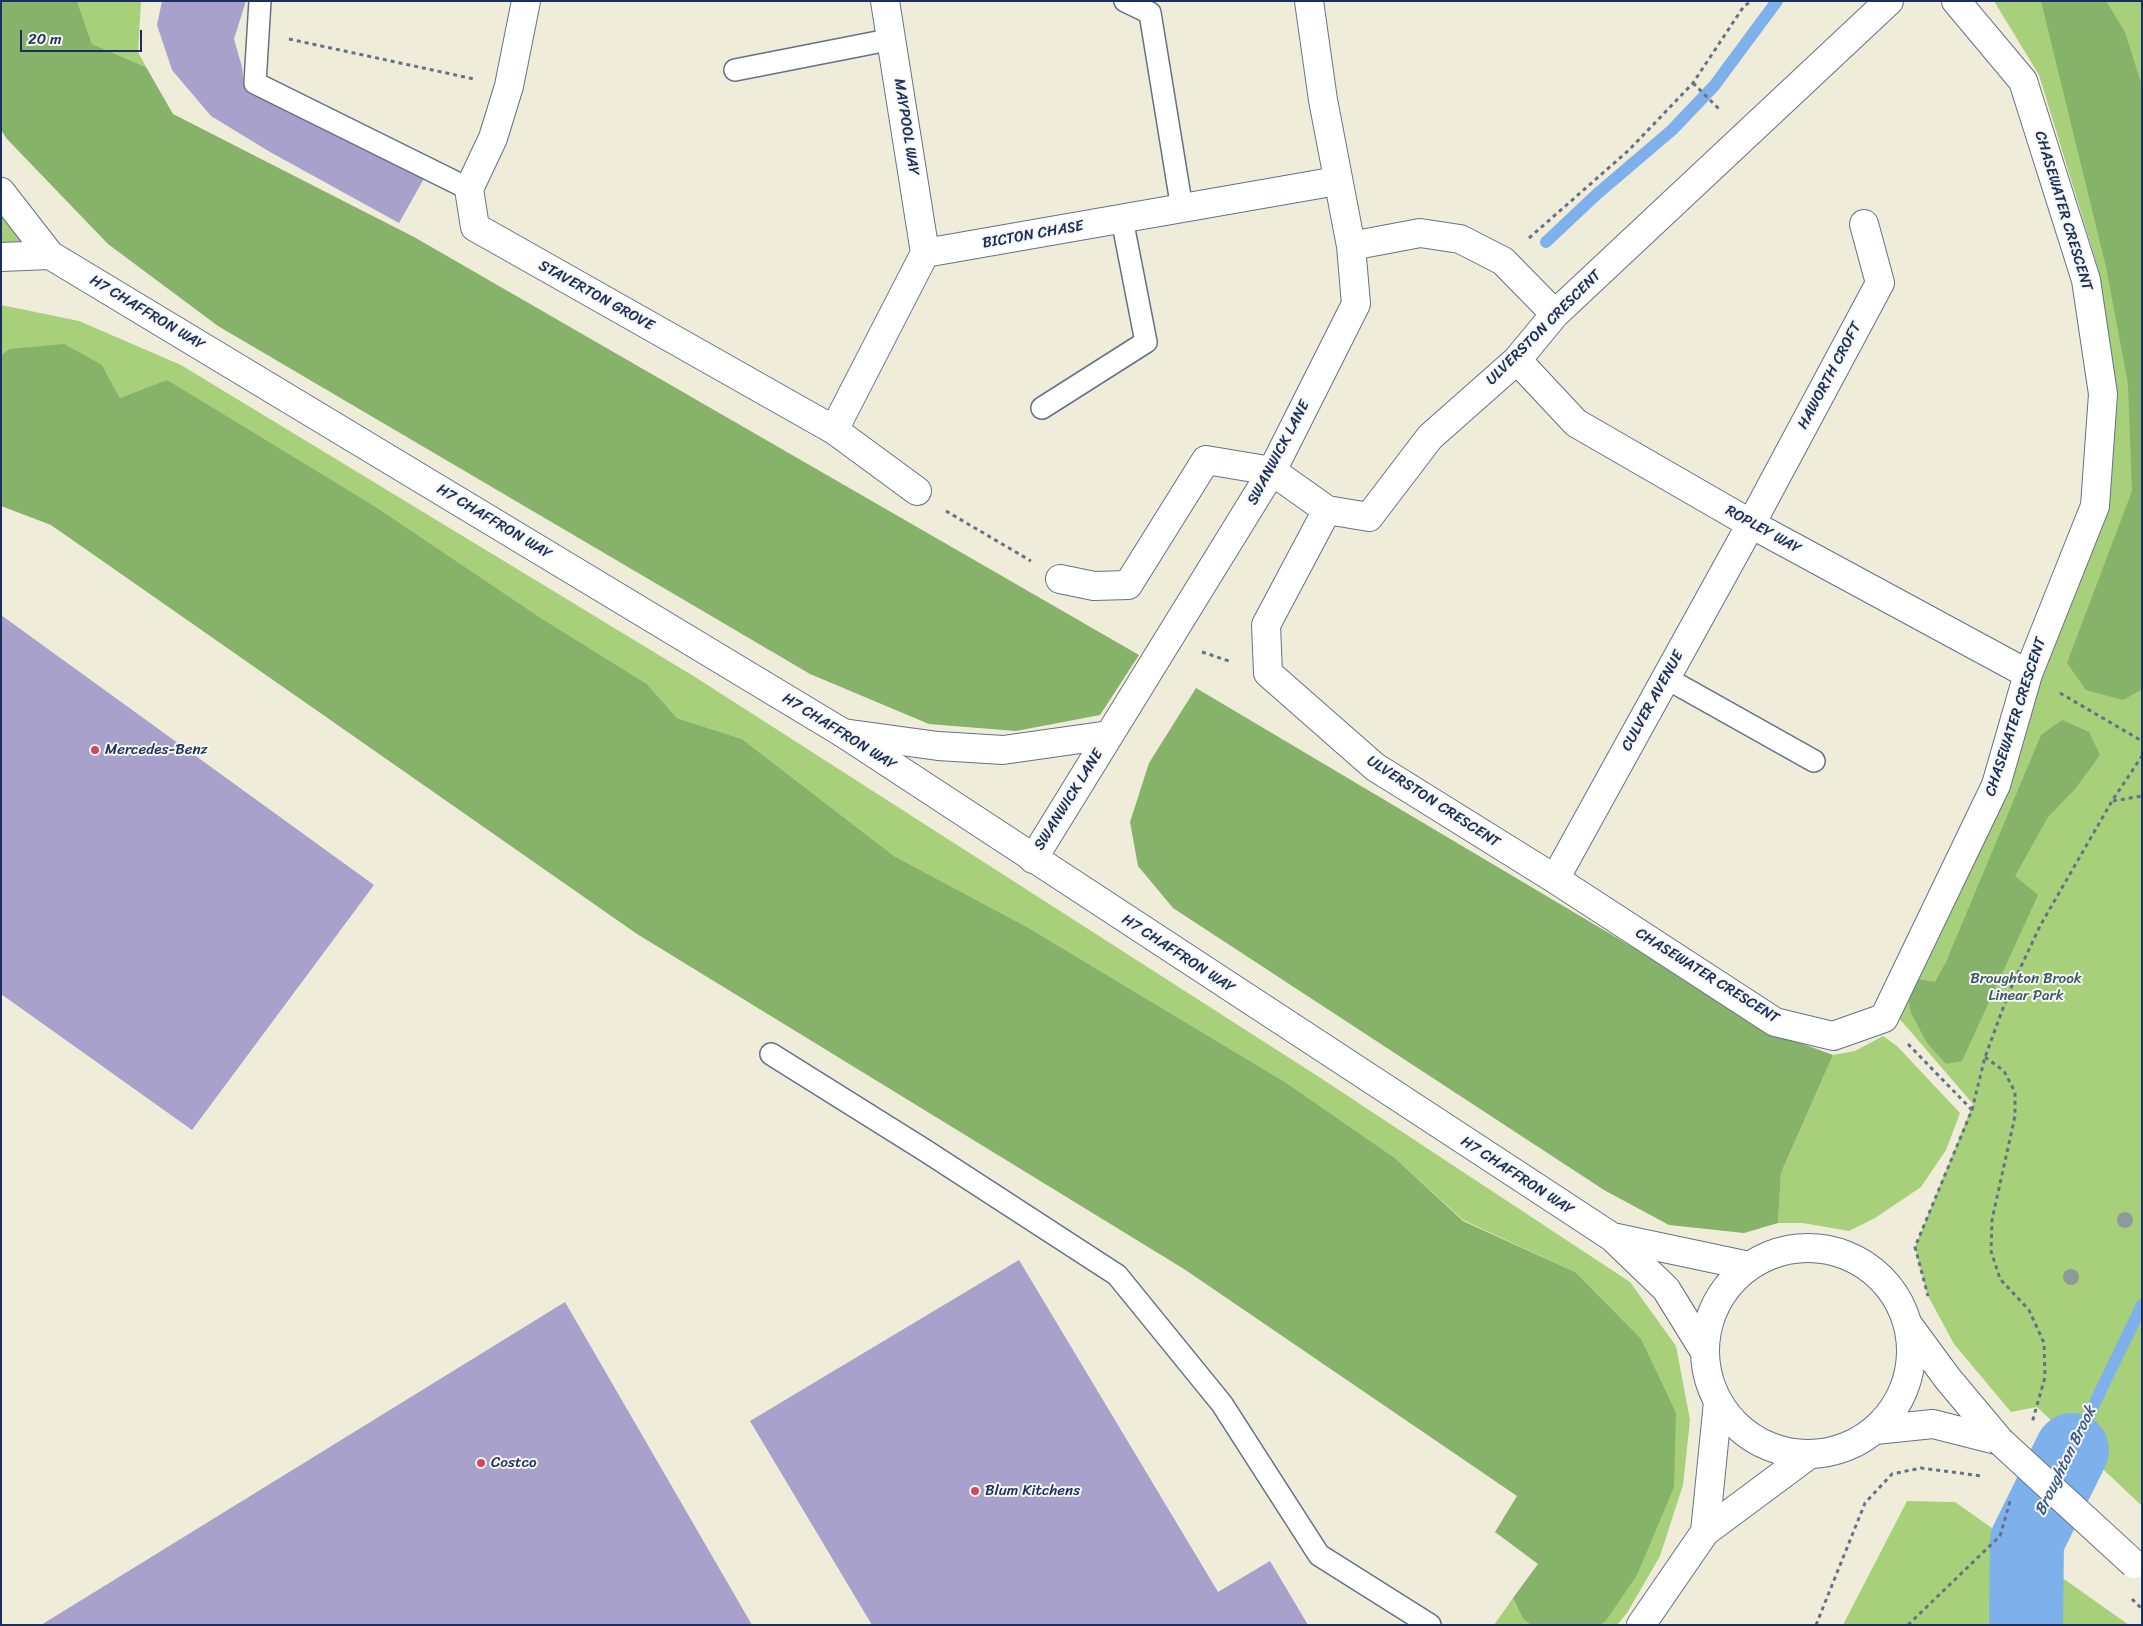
<!DOCTYPE html>
<html>
<head>
<meta charset="utf-8">
<style>
	body { margin:0 }
	#map { position:relative; width:2143px; height:1626px; overflow:hidden; background:#efecda; font-family:Sriracha,sans-serif }
	canvas { display:block }
	.frame { position:absolute; inset:0; border:2px solid #1b2f5e; pointer-events:none }
	.scale { position:absolute; left:20px; top:30px; width:122px; height:22px; box-sizing:border-box; border:2px solid #1b2f5e; border-top:0; padding-left:6px; font-size:15px; line-height:18px; white-space:nowrap; color:#1b2f5e; -webkit-text-stroke:4px #f6f6f2; paint-order:stroke }
</style>
</head>
<body>
<div id="map">
<canvas width="2143" height="1626"></canvas>
<div class="frame"></div>
<div class="scale">20 m</div>
</div>
<script>
const context = document.querySelector('canvas').getContext('2d');
context.lineJoin = 'round';
function fillPath(path, color) {
  context.fillStyle = color;
  context.fill(path, 'evenodd');
}
function poly(rows) {
  const path = new Path2D();
  for (const r of rows) {
    if (r.length === 3) {
      path.moveTo(r[0] + r[2], r[1]);
      path.arc(r[0], r[1], r[2], 0, 2 * Math.PI);
      continue;
    }
    path.moveTo(r[0], r[1]);
    for (let i = 2; i < r.length; i += 2) path.lineTo(r[i], r[i + 1]);
  }
  return path;
}
function trace(path, color, width, dash) {
  context.strokeStyle = color;
  context.lineWidth = width;
  context.lineCap = dash ? 'butt' : 'round';
  context.setLineDash(dash || []);
  context.stroke(path);
}
function drawText(font, color, halo, rows, align = 'center') {
  context.font = font + ' Sriracha,sans-serif';
  context.lineWidth = 4;
  context.setLineDash([]);
  context.textBaseline = 'middle';
  context.strokeStyle = halo;
  context.fillStyle = color;
  for (const [text, x, y, turn = 0] of rows) {
    context.save();
    context.translate(x, y);
    context.rotate((+turn || 0) * Math.PI / 180);
    context.textAlign = isNaN(turn) ? turn : align;
    if (halo) context.strokeText(text, 0, 0);
    context.fillText(text, 0, 0);
    context.restore();
  }
}
const green = poly([
	[77,1,141,1,138,52,146,67,92,44],
	[1994,1,2142,1,2142,1506,2037,1407,2011,1412,1954,1344,1927,1294,1915,1247,1973,1104,1892,1010,2108,508,2117,394,2098,268,2039,75],
	[1,215,30,241,31,249,1,246],
	[1,305,79,321,181,365,695,677,1319,1077,1630,1282,1676,1346,1690,1420,1683,1485,1660,1556,1627,1613,1617,1625,1600,1625,1605,1622,1575,1272,1463,1220,1395,1158,1285,1082,1027,927,894,856,742,739,677,718,647,684,541,618,376,507,167,381,120,398,102,365,9,349,1,355],
	[1883,1036,1897,1046,1960,1113,1946,1150,1921,1187,1875,1218,1849,1231,1803,1223,1778,1223,1781,1173,1833,1055,1855,1051],
	[1907,1501,1955,1502,2129,1625,1843,1625],
	[1513,1598,1523,1619,1531,1625,1494,1625]
]);
const forest = poly([
	[1,1,77,1,92,44,146,67,173,114,414,237,1139,655,1100,715,1016,731,929,724,810,674,218,326,108,244,7,139,1,130],
	[2041,1,2106,1,2125,32,2142,86,2142,687,2141,690,2123,700,2086,690,2067,663,2132,491,2128,384,2106,267],
	[64,344,102,365,120,398,167,380,376,507,541,618,647,684,677,718,742,739,894,856,1027,927,1285,1082,1395,1158,1463,1221,1575,1272,1641,1339,1676,1413,1674,1487,1637,1575,1605,1622,1600,1625,1531,1625,1523,1619,1513,1598,1538,1564,1495,1532,1517,1496,1184,1269,637,934,51,525,1,506,1,355,9,349],
	[1196,688,1784,1037,1833,1055,1781,1173,1778,1223,1744,1233,1669,1225,1604,1190,1173,908,1138,866,1130,822,1149,763],
	[2062,720,2089,732,2100,755,2075,789,2048,817,2015,876,2038,895,1962,1061,1946,1064,1927,1043,1911,1013,1907,994,1917,979,1935,982,1946,962,2041,735]
]);
const stream = poly([
	[1546,242,1597,194,1672,130,1714,86,1777,1],
	[2072,1450,2142,1305]
]);
const river = poly([
	[2026,1625,2027,1541,2072,1450]
]);
const building = poly([
	[162,1,246,1,234,39,242,67,244,87,426,175,399,223,270,152,211,116,172,70,157,25],
	[1,615,374,885,192,1130,1,994],
	[1019,1260,1218,1592,1270,1561,1308,1625,872,1625,750,1421],
	[565,1302,752,1625,41,1625]
]);
const path = poly([
	[289,39,474,79],
	[1693,83,1721,111],
	[1529,238,1629,150,1693,83,1744,6,1752,1],
	[946,511,1031,561],
	[1202,652,1232,662],
	[2060,693,2142,741],
	[2113,801,2142,796],
	[1908,1044,1972,1110,1915,1247,1928,1296],
	[1985,1057,2004,1071,2015,1092,2015,1116,1992,1220,1991,1251,2000,1279,2029,1310,2044,1343,2045,1377,2032,1423],
	[1972,1110,1985,1057,2009,992,2040,926,2112,801,2142,756],
	[2132,1599,2142,1609],
	[1816,1625,1865,1503,1892,1474,1921,1468,1982,1476],
	[1908,1625,2000,1536,2011,1498]
]);
const service = poly([
	[260,1,255,83,469,189],
	[1125,1,1150,13,1182,209],
	[735,70,893,39],
	[1042,408,1146,342,1122,219],
	[1666,678,1814,761],
	[771,1054,926,1151,1117,1275,1222,1404,1319,1555,1430,1625]
]);
const minor = poly([
	[526,1,509,86,493,138,469,189,475,227,834,430,917,491],
	[885,1,925,253],
	[1889,1,1555,314,1517,360,1430,437,1369,517,1327,510,1266,625,1268,673,1375,767,1555,879,1775,1022,1833,1036,1884,1018,1996,785,2028,674,2095,506,2103,394,2086,280,2023,81,1956,1],
	[1351,246,1420,233,1460,239,1503,261,1555,314],
	[1517,360,1576,423,1751,524,2028,674],
	[834,430,925,253,1337,181],
	[1060,579,1094,586,1128,585,1206,460,1272,471,1327,510],
	[843,733,938,746,1003,750,1109,735],
	[1033,859,1272,471,1356,304,1351,246,1323,100,1309,1],
	[1555,879,1751,524,1880,283,1864,224],
	[1705,1532,1718,1402],
	[1641,1625,1705,1532,1810,1454]
]);
const tertiary = poly([
	[1,192,50,255,843,733,1612,1237,1666,1289,1705,1352],
	[1,257,50,255],
	[1612,1237,1749,1266],
	[1808,1351,103],
	[1909,1326,1948,1379,2000,1441],
	[1875,1430,1933,1424,2000,1441]
]);
const tertiaryBridge = poly([
	[2000,1441,2134,1564]
]);
const trees = [
	[2125,1220],
	[2071,1277]
];
const markers = [
	[95,750,5,"#d1495b"],
	[481,1463,5,"#d1495b"],
	[975,1491,5,"#d1495b"]
];
const streetNames = [
	["MAYPOOL WAY",906,127,81],
	["CHASEWATER CRESCENT",2063,211,73],
	["BICTON CHASE",1033,235,-10],
	["STAVERTON GROVE",596,296,29],
	["H7 CHAFFRON WAY",147,313,31],
	["ULVERSTON CRESCENT",1544,328,-45],
	["HAWORTH CROFT",1830,376,-62],
	["SWANWICK LANE",1279,453,-62],
	["H7 CHAFFRON WAY",494,522,31],
	["ROPLEY WAY",1763,530,29],
	["CULVER AVENUE",1653,701,-61],
	["CHASEWATER CRESCENT",2016,717,-72],
	["H7 CHAFFRON WAY",839,732,32],
	["SWANWICK LANE",1069,800,-58],
	["ULVERSTON CRESCENT",1433,802,33],
	["H7 CHAFFRON WAY",1178,954,33],
	["CHASEWATER CRESCENT",1707,976,32],
	["H7 CHAFFRON WAY",1517,1176,33]
];
const poiNames = [
	["Mercedes-Benz",105,750],
	["Costco",491,1463],
	["Blum Kitchens",985,1491]
];
const parkNames = [
	["Broughton Brook",2026,979],
	["Linear Park",2026,996]
];
const waterNames = [
	["Broughton Brook",2066,1461,-64]
];
fillPath(green, '#a8cf7a');
fillPath(forest, '#86b26a');
trace(stream, '#7eb1eb', 12);
trace(river, '#7eb1eb', 74);
fillPath(building, '#a7a1cc');
trace(service, '#657189', 24);
trace(minor, '#657189', 30);
trace(tertiary, '#657189', 30);
trace(path, '#657189', 3, [4, 4]);
trace(service, '#fff', 21);
trace(minor, '#fff', 28);
trace(tertiary, '#fff', 28);
trace(tertiaryBridge, '#657189', 30, []);
trace(tertiaryBridge, '#fff', 28);
context.fillStyle = '#8e9a9a';
for (const [x, y] of trees) {
  context.beginPath();
  context.arc(x, y, 8, 0, 2 * Math.PI);
  context.fill();
}
for (const [x, y, r, color] of markers) {
  const dot = new Path2D();
  dot.arc(x, y, r, 0, 2 * Math.PI);
  context.fillStyle = color;
  context.fill(dot);
  trace(dot, '#f6f6f2', 2);
}
drawText('15px', '#1b2f5e', '#f6f6f2', streetNames);
drawText('15px', '#1b2f5e', '#f6f6f2', poiNames, 'left');
drawText('15px', '#3e5765', '#f6f6f2', parkNames);
drawText('italic 16px', '#395688', '#f6f6f2', waterNames);
</script>
</body>
</html>
